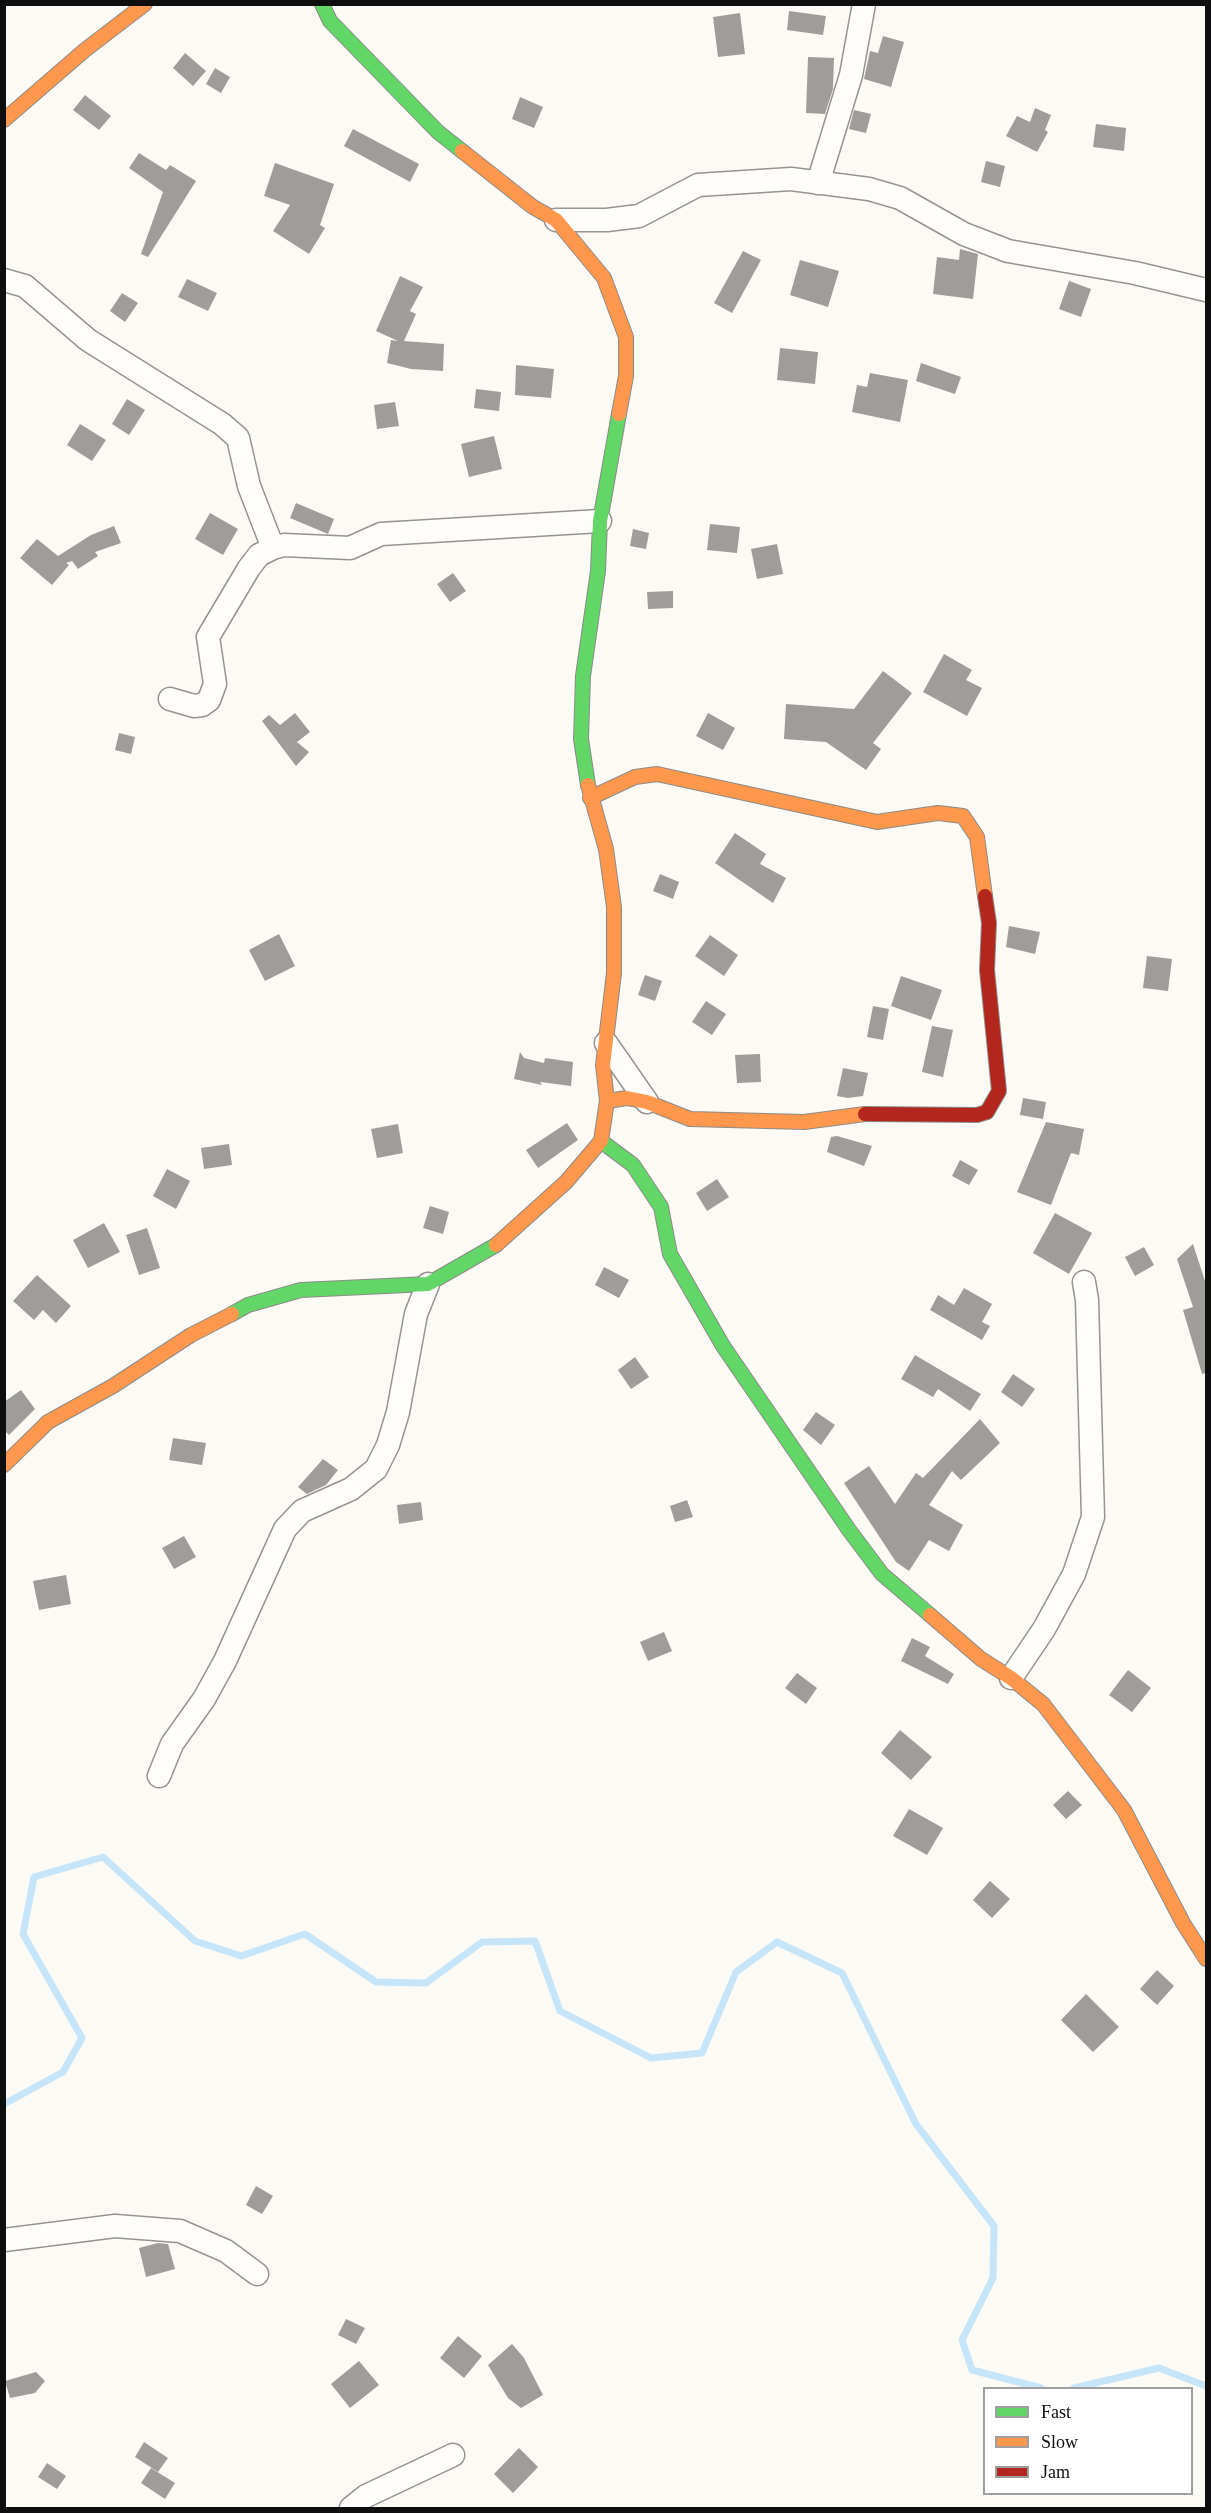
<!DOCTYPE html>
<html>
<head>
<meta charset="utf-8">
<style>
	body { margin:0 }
	#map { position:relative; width:1211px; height:2513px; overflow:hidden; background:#fcfaf4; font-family:Georgia,serif }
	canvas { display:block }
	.frame { position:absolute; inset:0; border:6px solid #0e0e0e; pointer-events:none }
	.legend { position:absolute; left:983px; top:2387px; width:210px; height:108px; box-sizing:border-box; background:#fff; border:2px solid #9f9f9f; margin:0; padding:8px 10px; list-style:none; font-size:18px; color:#0e0e0e }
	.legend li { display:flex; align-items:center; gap:12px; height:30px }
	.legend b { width:30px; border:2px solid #9f9f9f }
</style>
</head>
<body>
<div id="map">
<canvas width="1211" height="2513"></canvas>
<div class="frame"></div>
<ul class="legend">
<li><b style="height:8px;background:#63d668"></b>Fast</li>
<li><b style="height:8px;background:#ff974d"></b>Slow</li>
<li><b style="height:8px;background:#b3261e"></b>Jam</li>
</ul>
</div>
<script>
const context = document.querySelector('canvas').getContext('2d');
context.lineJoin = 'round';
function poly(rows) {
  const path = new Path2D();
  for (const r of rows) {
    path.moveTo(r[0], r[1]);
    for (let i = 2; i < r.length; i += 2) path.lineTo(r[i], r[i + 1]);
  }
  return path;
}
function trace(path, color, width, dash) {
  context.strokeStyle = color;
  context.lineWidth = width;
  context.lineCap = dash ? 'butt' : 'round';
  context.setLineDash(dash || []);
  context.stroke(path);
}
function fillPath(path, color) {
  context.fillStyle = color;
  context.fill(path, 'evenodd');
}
const stream = poly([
	[4,2104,63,2072,82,2038,23,1934,34,1877,103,1857,195,1941,241,1956,305,1934,376,1982,426,1983,482,1942,535,1941,560,2011,651,2058,702,2053,736,1972,777,1942,842,1973,916,2124,994,2226,993,2278,962,2340,972,2370,1041,2388],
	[1074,2388,1159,2368,1206,2386]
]);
const building = poly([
	[789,11,826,16,823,35,787,30],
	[740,13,745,54,718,57,713,17],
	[883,36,904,42,891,87,864,79,870,51,878,53],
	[185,53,206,71,193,86,173,68],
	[808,57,834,58,833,89,825,114,806,113],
	[215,68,230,77,221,93,206,84],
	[85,95,111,116,99,130,73,110],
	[520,97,543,107,534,128,512,119],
	[1035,108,1051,115,1045,130,1048,132,1037,152,1006,136,1017,116,1030,122],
	[854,110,871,114,866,133,849,129],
	[1096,124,1126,128,1124,151,1093,147],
	[353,129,419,164,410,182,344,146],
	[139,153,166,170,170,165,196,181,148,257,141,254,163,192,129,168],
	[986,161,1005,166,1000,187,981,182],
	[275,163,334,184,320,225,325,228,309,254,273,231,290,205,264,196],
	[960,249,978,254,973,299,933,294,937,257,959,260],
	[743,251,761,260,732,313,714,303],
	[800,260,839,271,828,307,790,295],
	[400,276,423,287,410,311,416,314,404,341,444,344,443,371,411,369,387,363,391,340,398,341,376,331],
	[187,279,217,293,208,311,178,297],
	[1069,281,1091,289,1081,317,1059,309],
	[122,293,138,303,125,322,110,311],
	[780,348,818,352,815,384,777,380],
	[921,363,961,377,955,394,916,381],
	[516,365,554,369,551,398,515,395],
	[870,373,908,380,900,422,852,412,857,385,867,387],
	[476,389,501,392,499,411,474,408],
	[127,399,145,410,129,435,112,424],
	[395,402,399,426,377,429,374,405],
	[80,424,106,440,92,461,67,445],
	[494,436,502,469,469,477,461,444],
	[296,503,334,519,328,534,290,518],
	[210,513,238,529,223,555,195,539],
	[710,524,740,527,737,553,707,550],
	[114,526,121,543,95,552,98,556,78,569,72,561,66,563,69,565,52,585,20,558,37,539,58,556,91,535],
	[633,529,649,533,646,549,630,546],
	[777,544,783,574,757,579,751,549],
	[453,573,466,591,450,602,437,584],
	[673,591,673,608,648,609,647,592],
	[944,654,972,670,966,680,982,688,967,716,923,692],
	[883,671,912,693,873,743,881,749,866,770,826,742,784,739,786,704,854,709],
	[295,713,310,732,297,742,309,752,296,766,262,721,269,715,280,725],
	[708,713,735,728,723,750,696,736],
	[119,733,135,737,131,754,115,750],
	[735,833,766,854,760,864,786,878,773,903,715,863],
	[660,874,679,882,673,899,653,891],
	[1009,926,1040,932,1035,954,1006,947],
	[279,934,295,966,265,981,249,950],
	[710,935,738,955,724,976,695,956],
	[1147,956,1172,959,1168,991,1143,988],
	[645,975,662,981,655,1001,638,995],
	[901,976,942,990,931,1020,891,1006],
	[706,1001,726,1014,712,1035,692,1022],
	[873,1006,889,1009,883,1040,867,1037],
	[932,1026,953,1030,943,1077,922,1072],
	[520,1052,524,1058,544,1063,545,1058,573,1062,571,1086,540,1082,542,1085,514,1079],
	[760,1054,761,1082,737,1083,735,1055],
	[843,1068,868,1073,863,1096,848,1098,837,1096],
	[1023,1098,1046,1102,1043,1119,1020,1115],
	[1046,1122,1084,1129,1079,1155,1071,1153,1051,1205,1017,1192],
	[567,1123,578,1140,538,1168,526,1150],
	[398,1124,403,1153,377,1158,371,1129],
	[837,1136,872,1146,864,1166,827,1152,831,1137],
	[229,1144,232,1165,204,1169,201,1148],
	[960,1160,978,1170,969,1185,952,1176],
	[167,1169,190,1181,176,1209,153,1196],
	[717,1179,729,1197,707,1211,696,1193],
	[430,1206,449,1212,443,1234,423,1228],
	[1055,1213,1092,1233,1069,1274,1033,1253],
	[104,1223,120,1252,88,1268,73,1240],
	[147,1228,160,1268,139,1275,126,1235],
	[1193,1244,1206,1284,1206,1373,1202,1374,1183,1310,1193,1307,1177,1259],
	[1144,1247,1154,1265,1135,1276,1125,1257],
	[604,1267,629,1280,619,1298,595,1285],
	[37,1275,71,1306,56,1323,43,1310,34,1320,13,1301],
	[964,1288,992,1304,982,1322,990,1326,982,1340,930,1310,938,1295,954,1305],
	[915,1355,981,1394,970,1411,938,1389,933,1397,901,1379],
	[635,1357,649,1377,631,1389,618,1370],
	[1013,1374,1035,1389,1022,1407,1001,1392],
	[21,1390,35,1409,9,1435,4,1430,4,1402],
	[816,1412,835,1425,821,1445,803,1430],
	[980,1419,1000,1443,961,1480,952,1471,929,1505,963,1525,949,1551,929,1540,909,1571,896,1562,844,1483,869,1466,895,1504,916,1473,923,1478],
	[173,1438,206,1443,202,1465,169,1460],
	[323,1459,338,1470,326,1485,307,1494,298,1487],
	[687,1500,693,1517,675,1522,670,1506],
	[421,1502,423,1520,399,1524,397,1505],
	[184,1536,196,1557,174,1569,162,1548],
	[66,1575,71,1604,39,1610,33,1581],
	[664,1632,672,1651,648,1661,640,1642],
	[912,1638,930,1647,925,1656,954,1674,948,1684,901,1661],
	[1128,1670,1151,1688,1132,1712,1109,1695],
	[797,1673,817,1688,806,1704,785,1688],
	[900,1730,932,1757,911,1780,881,1753],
	[1068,1791,1082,1805,1066,1819,1053,1805],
	[909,1809,943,1828,927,1855,893,1836],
	[990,1881,1010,1899,992,1918,973,1900],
	[1157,1970,1174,1986,1157,2005,1140,1989],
	[1086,1994,1119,2027,1093,2052,1061,2020],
	[256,2186,273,2196,262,2214,246,2205],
	[158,2243,168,2244,175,2269,146,2277,139,2248],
	[346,2319,365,2328,356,2344,338,2335],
	[458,2336,482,2356,464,2378,440,2358],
	[512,2344,524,2358,543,2395,521,2408,508,2398,488,2365],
	[359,2361,379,2385,350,2408,331,2384],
	[36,2372,45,2381,35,2393,10,2398,5,2381],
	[144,2442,168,2458,158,2472,135,2457],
	[519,2448,538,2467,513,2493,494,2474],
	[47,2463,66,2476,57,2489,38,2477],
	[151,2468,175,2483,165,2499,141,2483]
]);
const street = poly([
	[818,183,851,75,864,4],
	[556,220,607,220,639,216,698,185,791,179,869,189,900,198,964,234,1008,251,1135,273,1206,290],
	[4,280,25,286,88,340,222,424,238,438,249,486,273,548],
	[170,699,194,706,202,705,209,700,215,684,208,637,249,568,259,555,273,548,284,545,350,548,381,534,600,521],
	[606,1043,647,1102],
	[1011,1678,1044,1629,1074,1574,1093,1517,1087,1300,1084,1282],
	[159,1776,172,1744,204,1699,225,1661,285,1529,302,1511,351,1489,376,1469,388,1445,398,1412,416,1314,428,1284],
	[4,2240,115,2226,180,2231,226,2251,257,2274],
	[351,2508,366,2496,453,2455]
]);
const fast = poly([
	[322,4,330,21,438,132,462,151],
	[588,785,581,739,583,676,598,571,600,521,619,414],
	[601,1141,633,1165,661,1207,670,1254,723,1346,849,1530,882,1574,930,1615],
	[232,1314,248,1305,301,1290,428,1284,496,1245]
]);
const slow = poly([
	[4,120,85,50,145,4],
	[462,151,533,207,556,220,604,278,626,337,626,376,619,414],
	[590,798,635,777,657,774,877,822,938,813,963,816,977,837,985,896],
	[607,1101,627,1098,647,1102,690,1119,804,1122,865,1114],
	[496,1245,566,1182,601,1141,607,1101,603,1065,614,973,614,907,606,849,588,785],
	[4,1465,48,1422,113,1386,191,1335,232,1314],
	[930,1615,981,1659,1011,1678,1043,1704,1124,1810,1183,1923,1206,1959]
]);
const jam = poly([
	[865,1114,977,1115,987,1112,999,1091,987,970,989,923,985,896]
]);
trace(stream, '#c7e5f9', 7);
fillPath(building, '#9f9d99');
trace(street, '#959492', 25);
trace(fast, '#8c8b88', 16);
trace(slow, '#8c8b88', 16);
trace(jam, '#8c8b88', 16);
trace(street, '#fffefd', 22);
trace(fast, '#63d668', 14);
trace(slow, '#ff974d', 14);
trace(jam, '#b3261e', 14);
</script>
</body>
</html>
